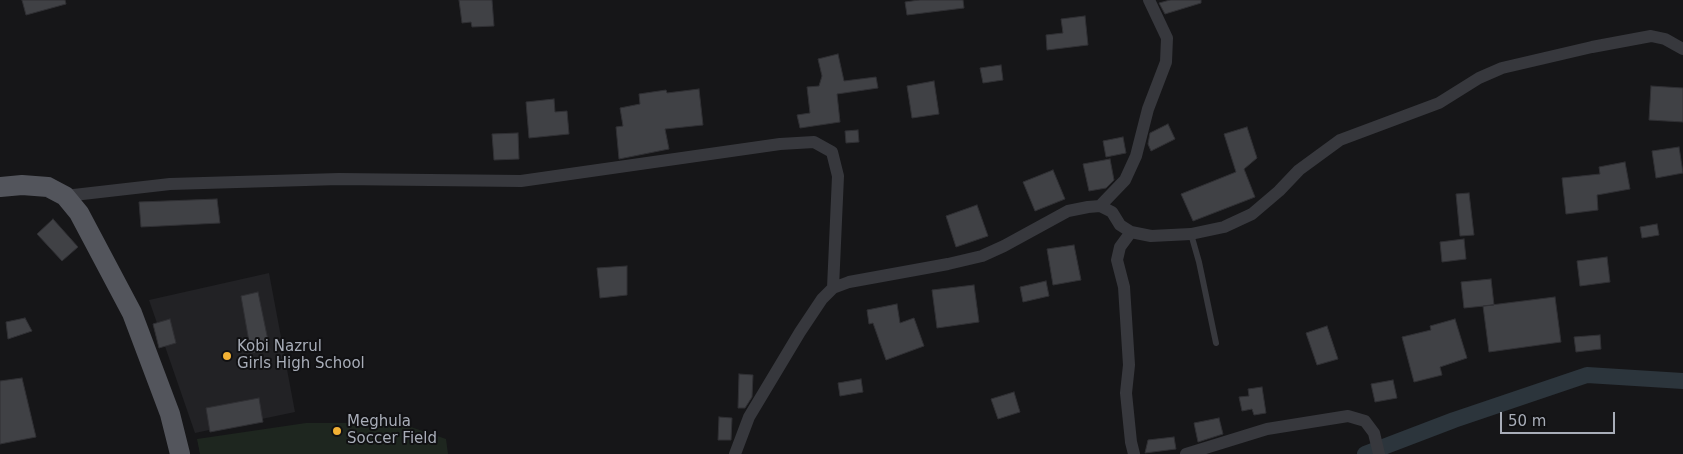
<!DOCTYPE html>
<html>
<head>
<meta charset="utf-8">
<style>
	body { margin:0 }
	#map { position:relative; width:1683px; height:454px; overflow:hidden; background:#161618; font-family:"DejaVu Sans",sans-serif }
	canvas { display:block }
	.scale { position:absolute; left:1500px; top:412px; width:115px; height:22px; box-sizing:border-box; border:2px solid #a8adb8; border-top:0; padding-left:6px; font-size:15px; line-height:18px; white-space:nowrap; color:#a8adb8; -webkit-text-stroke:4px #111113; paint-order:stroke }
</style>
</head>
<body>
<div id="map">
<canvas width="1683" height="454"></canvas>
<div class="scale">50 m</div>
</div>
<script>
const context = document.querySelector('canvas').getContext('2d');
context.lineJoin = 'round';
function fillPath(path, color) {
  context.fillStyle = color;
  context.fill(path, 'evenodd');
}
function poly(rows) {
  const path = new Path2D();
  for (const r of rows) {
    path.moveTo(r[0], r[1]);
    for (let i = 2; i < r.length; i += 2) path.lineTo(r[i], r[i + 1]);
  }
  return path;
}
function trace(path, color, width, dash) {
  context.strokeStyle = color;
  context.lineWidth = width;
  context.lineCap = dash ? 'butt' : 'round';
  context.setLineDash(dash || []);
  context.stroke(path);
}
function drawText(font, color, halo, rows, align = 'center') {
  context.font = font + ' "DejaVu Sans",sans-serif';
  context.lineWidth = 4;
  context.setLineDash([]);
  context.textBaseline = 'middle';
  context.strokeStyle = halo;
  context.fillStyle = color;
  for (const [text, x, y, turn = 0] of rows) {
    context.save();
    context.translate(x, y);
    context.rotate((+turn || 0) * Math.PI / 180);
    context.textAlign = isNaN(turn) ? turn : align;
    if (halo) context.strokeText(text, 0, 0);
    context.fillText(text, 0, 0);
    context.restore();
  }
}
const built = poly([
	[269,273,295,412,195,433,149,300]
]);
const green = poly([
	[306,423,399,423,446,439,448,454,200,454,197,439]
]);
const canal = poly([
	[1365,454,1454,420,1587,375,1683,381]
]);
const building = poly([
	[22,0,65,0,66,4,26,15,22,0],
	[459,0,492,0,494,26,472,27,471,22,462,23,459,0],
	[919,0,963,0,964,8,907,15,905,2,919,0],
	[1170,0,1201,0,1201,3,1165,14,1159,3,1170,0],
	[1085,16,1088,45,1047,50,1046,35,1063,33,1061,19,1085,16],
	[838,54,844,81,876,77,878,88,837,94,840,122,800,128,797,115,810,113,807,87,819,86,822,76,818,59,838,54],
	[1001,65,1003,80,983,83,980,68,1001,65],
	[934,81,939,114,912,118,907,86,934,81],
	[1651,86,1683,88,1683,122,1649,120,1651,86],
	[699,89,703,125,665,129,669,149,619,159,616,127,623,126,620,108,640,104,639,94,666,90,667,93,699,89],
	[554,99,555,112,567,111,569,134,529,138,526,102,554,99],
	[1168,124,1175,139,1151,151,1148,144,1150,133,1168,124],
	[1247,127,1257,158,1244,169,1255,197,1193,221,1181,194,1236,172,1224,134,1247,127],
	[858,130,859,142,846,143,845,131,858,130],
	[518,133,519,159,494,160,492,134,518,133],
	[1123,137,1126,153,1106,157,1103,141,1123,137],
	[1679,147,1683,173,1656,178,1652,151,1679,147],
	[1110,159,1114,180,1106,188,1089,191,1083,164,1110,159],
	[1625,162,1630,189,1597,195,1598,210,1566,214,1562,178,1600,174,1599,167,1625,162],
	[1053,170,1065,199,1035,211,1023,182,1053,170],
	[1469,193,1474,235,1460,236,1456,194,1469,193],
	[217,199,220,223,141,227,139,202,217,199],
	[977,205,988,236,956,247,946,216,977,205],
	[53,219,78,247,62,261,37,234,53,219],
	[1657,224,1659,235,1642,238,1640,227,1657,224],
	[1464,239,1466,259,1442,262,1440,242,1464,239],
	[1074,245,1081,280,1053,285,1047,249,1074,245],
	[1607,257,1610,282,1580,286,1577,261,1607,257],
	[627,266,627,295,600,298,597,268,627,266],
	[1491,279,1494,305,1464,308,1461,282,1491,279],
	[1046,281,1049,296,1023,302,1020,287,1046,281],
	[974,285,979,322,937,328,932,290,974,285],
	[258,292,270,350,251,353,241,296,258,292],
	[1555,297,1561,342,1489,352,1483,306,1555,297],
	[897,304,900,323,914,318,924,346,886,360,873,323,869,324,867,310,897,304],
	[25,318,32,331,8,339,6,322,25,318],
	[170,319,176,343,159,348,153,324,170,319],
	[1455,319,1467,358,1440,367,1442,375,1414,382,1402,337,1431,330,1430,326,1455,319],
	[1327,326,1338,359,1317,365,1306,333,1327,326],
	[1600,335,1601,349,1576,352,1574,337,1600,335],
	[739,374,753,375,752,397,745,408,738,408,739,374],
	[22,378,36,437,0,444,0,381,22,378],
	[861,379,863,392,840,396,838,383,861,379],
	[1393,380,1397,398,1375,402,1371,384,1393,380],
	[1262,387,1266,413,1254,415,1252,409,1242,411,1239,397,1249,396,1248,389,1262,387],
	[1014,392,1020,412,998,419,991,399,1014,392],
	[259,398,263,422,210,432,206,408,259,398],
	[719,417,732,418,731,440,718,440,719,417],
	[1219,418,1223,434,1198,442,1194,423,1219,418],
	[1174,437,1176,449,1145,453,1148,440,1174,437]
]);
const service = poly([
	[1191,234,1199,262,1216,343]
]);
const minor = poly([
	[65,196,170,184,339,179,521,181,780,144,814,142,832,152,838,176,833,288],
	[1100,206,1125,180,1136,156,1148,109,1166,62,1167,38,1149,0],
	[1131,232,1120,247,1117,260,1124,287,1129,365,1126,393,1131,442,1134,454],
	[735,454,749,417,800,332,822,299,833,288,849,282,948,264,982,256,1004,246,1068,211,1088,207,1100,206,1112,212,1120,225,1131,232,1151,236,1191,234,1224,227,1252,214,1279,191,1299,170,1340,140,1439,103,1479,78,1502,68,1592,47,1651,36,1665,39,1683,49],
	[1186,454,1267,429,1348,416,1365,421,1374,433,1379,454]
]);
const primary = poly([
	[0,187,22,185,48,187,65,196,79,213,132,313,170,414,180,454]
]);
const markers = [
	[227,356,5,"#f2b134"],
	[337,431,5,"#f2b134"]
];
const poiNames = [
	["Kobi Nazrul",237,347],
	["Girls High School",237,364],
	["Meghula",347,422],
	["Soccer Field",347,439]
];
fillPath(built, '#222225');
fillPath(green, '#1e261f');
trace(canal, '#2c353c', 16);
fillPath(building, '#404145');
trace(building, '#303034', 1);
trace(service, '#37383d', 6);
trace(minor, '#37383d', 12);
trace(primary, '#53555c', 20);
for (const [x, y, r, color] of markers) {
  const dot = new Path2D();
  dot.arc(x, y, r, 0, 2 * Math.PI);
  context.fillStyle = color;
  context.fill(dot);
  trace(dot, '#111113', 2);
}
drawText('15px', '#a8adb8', '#111113', poiNames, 'left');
</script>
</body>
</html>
